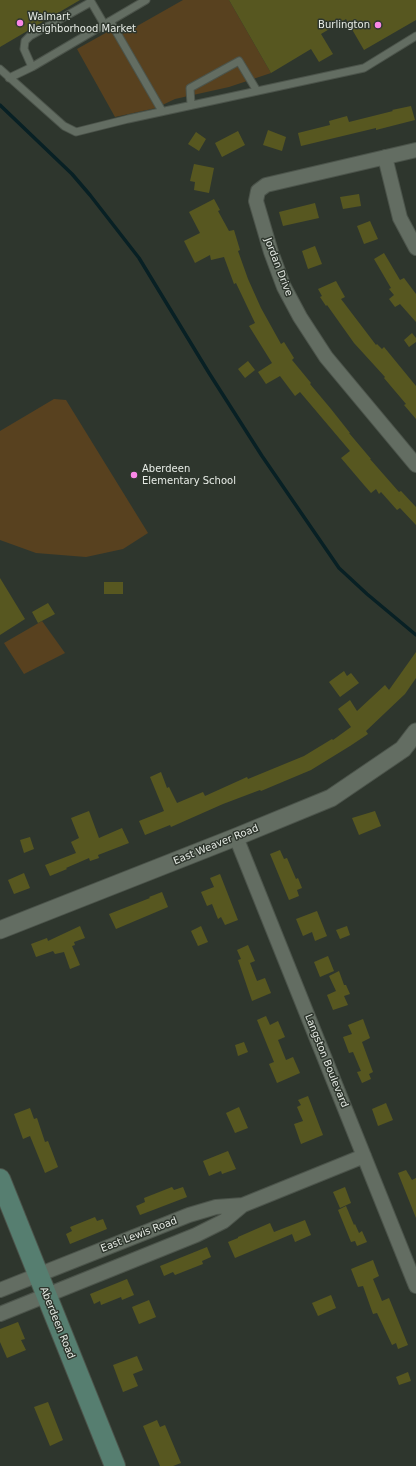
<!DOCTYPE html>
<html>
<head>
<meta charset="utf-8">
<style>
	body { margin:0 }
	canvas { display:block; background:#2e362d }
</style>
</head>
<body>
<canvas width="416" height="1466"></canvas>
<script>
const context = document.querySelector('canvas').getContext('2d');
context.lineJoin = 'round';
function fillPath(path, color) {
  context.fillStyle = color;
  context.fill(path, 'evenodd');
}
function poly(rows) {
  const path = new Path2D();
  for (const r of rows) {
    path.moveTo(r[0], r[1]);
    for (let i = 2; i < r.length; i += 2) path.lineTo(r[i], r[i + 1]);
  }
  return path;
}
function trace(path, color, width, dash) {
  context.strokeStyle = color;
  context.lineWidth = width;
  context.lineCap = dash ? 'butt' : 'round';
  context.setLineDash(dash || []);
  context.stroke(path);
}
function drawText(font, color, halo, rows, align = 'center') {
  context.font = font + ' "DejaVu Sans",sans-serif';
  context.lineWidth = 3;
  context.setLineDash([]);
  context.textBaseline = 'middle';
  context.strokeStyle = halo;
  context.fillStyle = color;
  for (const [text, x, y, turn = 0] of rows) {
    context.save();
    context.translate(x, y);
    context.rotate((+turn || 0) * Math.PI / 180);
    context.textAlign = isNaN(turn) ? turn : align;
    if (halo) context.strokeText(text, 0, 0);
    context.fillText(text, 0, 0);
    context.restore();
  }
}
const green = poly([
	[183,0,229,0,271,73,229,87,175,99,156,108,115,117,77,49,118,26,123,34],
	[54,399,66,400,148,533,123,549,86,557,36,553,0,540,0,431],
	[42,621,65,653,24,674,4,643]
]);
const stream = poly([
	[0,105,72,174,90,195,139,258,209,373,262,456,339,568,367,594,416,635]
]);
const building = poly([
	[0,0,80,0,0,47],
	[229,0,416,0,416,20,364,50,346,19,321,34,333,54,319,62,311,49,271,73],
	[411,106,415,120,376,130,376,128,301,146,298,133,330,125,329,121,347,116,349,122,393,111,392,110],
	[268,130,286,137,282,151,263,145],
	[238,131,245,145,222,157,215,143],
	[196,132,206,139,199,151,188,144],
	[194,164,214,168,209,193,194,190,195,182,190,181],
	[359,194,361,206,343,209,340,197],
	[214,199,220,210,218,211,229,231,234,230,240,250,238,251,248,279,261,308,281,344,284,342,294,358,292,360,311,383,310,384,331,409,350,433,349,433,371,459,370,459,399,492,401,491,416,507,416,525,400,508,397,510,381,492,379,494,376,489,371,493,364,485,341,458,350,451,300,392,295,396,280,376,266,384,258,372,272,363,249,326,255,323,236,283,234,284,224,257,211,260,210,255,195,263,184,241,200,233,189,212],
	[315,203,319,218,283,226,279,212],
	[370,221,378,239,364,244,357,226],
	[315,246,322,264,308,269,302,251],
	[384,253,400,280,404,278,416,294,416,322,400,304,395,307,389,299,394,295,389,289,391,288,374,259],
	[336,281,345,297,341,299,376,345,377,344,382,349,384,347,416,386,416,419,404,405,406,404,384,378,385,377,354,343,327,305,326,306,320,297,322,296,318,289],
	[412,333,416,338,416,342,409,347,404,340],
	[248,361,255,370,245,378,238,369],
	[0,578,25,619,0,635],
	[104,582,123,582,123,594,104,594],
	[48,603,55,614,38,623,32,612],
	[416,652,416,678,405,694,366,731,368,734,350,746,311,770,261,791,260,790,223,804,171,827,170,825,145,835,139,821,164,811,150,777,161,772,167,788,169,787,177,803,203,792,205,796,247,777,248,779,304,756,332,739,333,740,351,727,338,709,350,700,357,711,385,685,389,690],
	[344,671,347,676,351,673,359,683,340,697,329,682],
	[89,811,99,838,122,828,129,843,98,855,99,858,90,861,89,858,66,868,67,869,50,876,45,865,76,853,71,842,79,838,71,818],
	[375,811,381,826,359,835,352,818],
	[30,837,34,849,24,853,20,840],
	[280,850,284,859,287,858,296,879,298,878,302,888,297,890,299,896,289,900,270,854],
	[24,873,30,888,14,894,8,880],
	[220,874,238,920,225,925,221,917,218,919,212,904,207,906,201,892,214,887,210,878],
	[162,892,168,907,116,929,109,914,150,898,149,897],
	[317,911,327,936,315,941,312,932,303,936,296,919],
	[80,926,85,938,74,942,75,945,72,946,80,965,70,969,64,952,55,954,53,951,36,957,31,944,47,938,48,941],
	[201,926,208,942,198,946,191,931],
	[347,926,350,935,340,939,336,930],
	[248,945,255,961,250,963,257,981,265,978,271,993,252,1001,238,960,241,959,237,950],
	[328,956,334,971,320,977,314,962],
	[339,971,344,985,346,985,350,994,344,996,348,1005,333,1010,327,995,336,991,329,976],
	[266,1016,270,1025,278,1021,285,1037,278,1040,286,1060,293,1057,300,1073,277,1083,269,1064,274,1062,257,1020],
	[363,1019,370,1038,362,1042,373,1072,369,1074,371,1079,362,1083,357,1072,361,1071,353,1052,349,1053,343,1037,352,1034,348,1025],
	[244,1042,248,1052,238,1056,235,1045],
	[308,1096,323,1135,301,1144,294,1124,303,1121,297,1107,301,1105,298,1100],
	[386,1103,393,1120,378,1126,372,1109],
	[239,1107,248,1128,235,1133,226,1113],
	[30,1108,34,1119,37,1118,45,1142,48,1141,58,1167,45,1173,30,1136,23,1139,14,1114],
	[228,1151,236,1169,222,1174,221,1171,209,1176,203,1161],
	[406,1170,412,1180,416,1178,416,1218,398,1173],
	[172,1187,174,1190,183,1187,187,1197,140,1215,136,1206,145,1202,144,1198],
	[345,1187,351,1203,340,1208,333,1192],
	[346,1206,354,1225,355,1224,359,1233,362,1231,367,1242,357,1246,355,1241,351,1242,338,1210],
	[95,1217,97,1221,103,1219,107,1229,70,1244,66,1234,72,1231,70,1227],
	[305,1220,311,1235,295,1242,292,1234,235,1258,228,1242,238,1238,238,1237,270,1223,274,1232],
	[207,1247,211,1257,202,1261,203,1264,175,1275,173,1272,164,1276,160,1266],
	[373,1260,379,1276,373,1279,382,1301,389,1298,408,1345,398,1349,396,1343,392,1345,377,1313,373,1314,363,1286,358,1287,351,1269],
	[127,1279,134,1295,122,1300,121,1297,101,1305,100,1301,94,1304,90,1294],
	[331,1295,336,1308,318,1316,312,1303],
	[149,1300,156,1317,139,1324,132,1307],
	[18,1322,25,1339,21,1340,26,1350,7,1358,0,1342,0,1329],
	[137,1356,143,1370,133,1374,138,1386,123,1392,113,1365],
	[408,1372,411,1381,399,1385,396,1377],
	[48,1402,63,1440,50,1446,34,1407],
	[157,1420,160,1427,165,1425,181,1463,173,1466,160,1466,143,1426]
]);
const service = poly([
	[90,0,104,24],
	[110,21,162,111],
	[32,67,24,49,25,41,30,36,91,2],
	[0,69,64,126,76,132,128,119,364,68,416,36],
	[9,78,32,67,146,0],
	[191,105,190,88,239,61,257,91]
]);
const minor = poly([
	[416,150,266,185,258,191,256,201,271,252,284,287,300,317,326,357,416,465],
	[385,157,400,218,416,248],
	[236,837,416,1286],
	[0,1290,189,1215,216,1207,243,1205,364,1156],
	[0,1314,196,1235,224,1221,243,1205]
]);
const tertiary = poly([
	[0,930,236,837,331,798,403,749,416,732]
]);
const secondary = poly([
	[0,1179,115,1466]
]);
const markers = [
	[20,23,4,"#fa87e7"],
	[378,25,4,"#fa87e7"],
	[134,475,4,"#fa87e7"]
];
const poiNames = [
	["Walmart",28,17],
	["Neighborhood Market",28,29],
	["Burlington",370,25,"right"],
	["Aberdeen",142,469],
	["Elementary School",142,481]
];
const streetNames = [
	["Jordan Drive",278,267,69],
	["East Weaver Road",216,845,-22],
	["Langston Boulevard",326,1061,68],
	["East Lewis Road",139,1235,-21],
	["Aberdeen Road",57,1323,68]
];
fillPath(green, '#58411f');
trace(stream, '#082024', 3.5);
fillPath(building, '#575720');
trace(service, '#4c544b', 9);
trace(minor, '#4c544b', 16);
trace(tertiary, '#4c544b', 19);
trace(secondary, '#4c544b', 22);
trace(service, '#636d62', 7);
trace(minor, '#636d62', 14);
trace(tertiary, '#636d62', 17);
trace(secondary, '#567e70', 20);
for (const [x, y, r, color] of markers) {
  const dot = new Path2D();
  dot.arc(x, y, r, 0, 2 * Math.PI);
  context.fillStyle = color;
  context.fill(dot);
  trace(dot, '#2e362d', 1.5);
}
drawText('10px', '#e7ece6', '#2e362d', poiNames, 'left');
drawText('10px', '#e7ece6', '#2e362d', streetNames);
</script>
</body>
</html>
